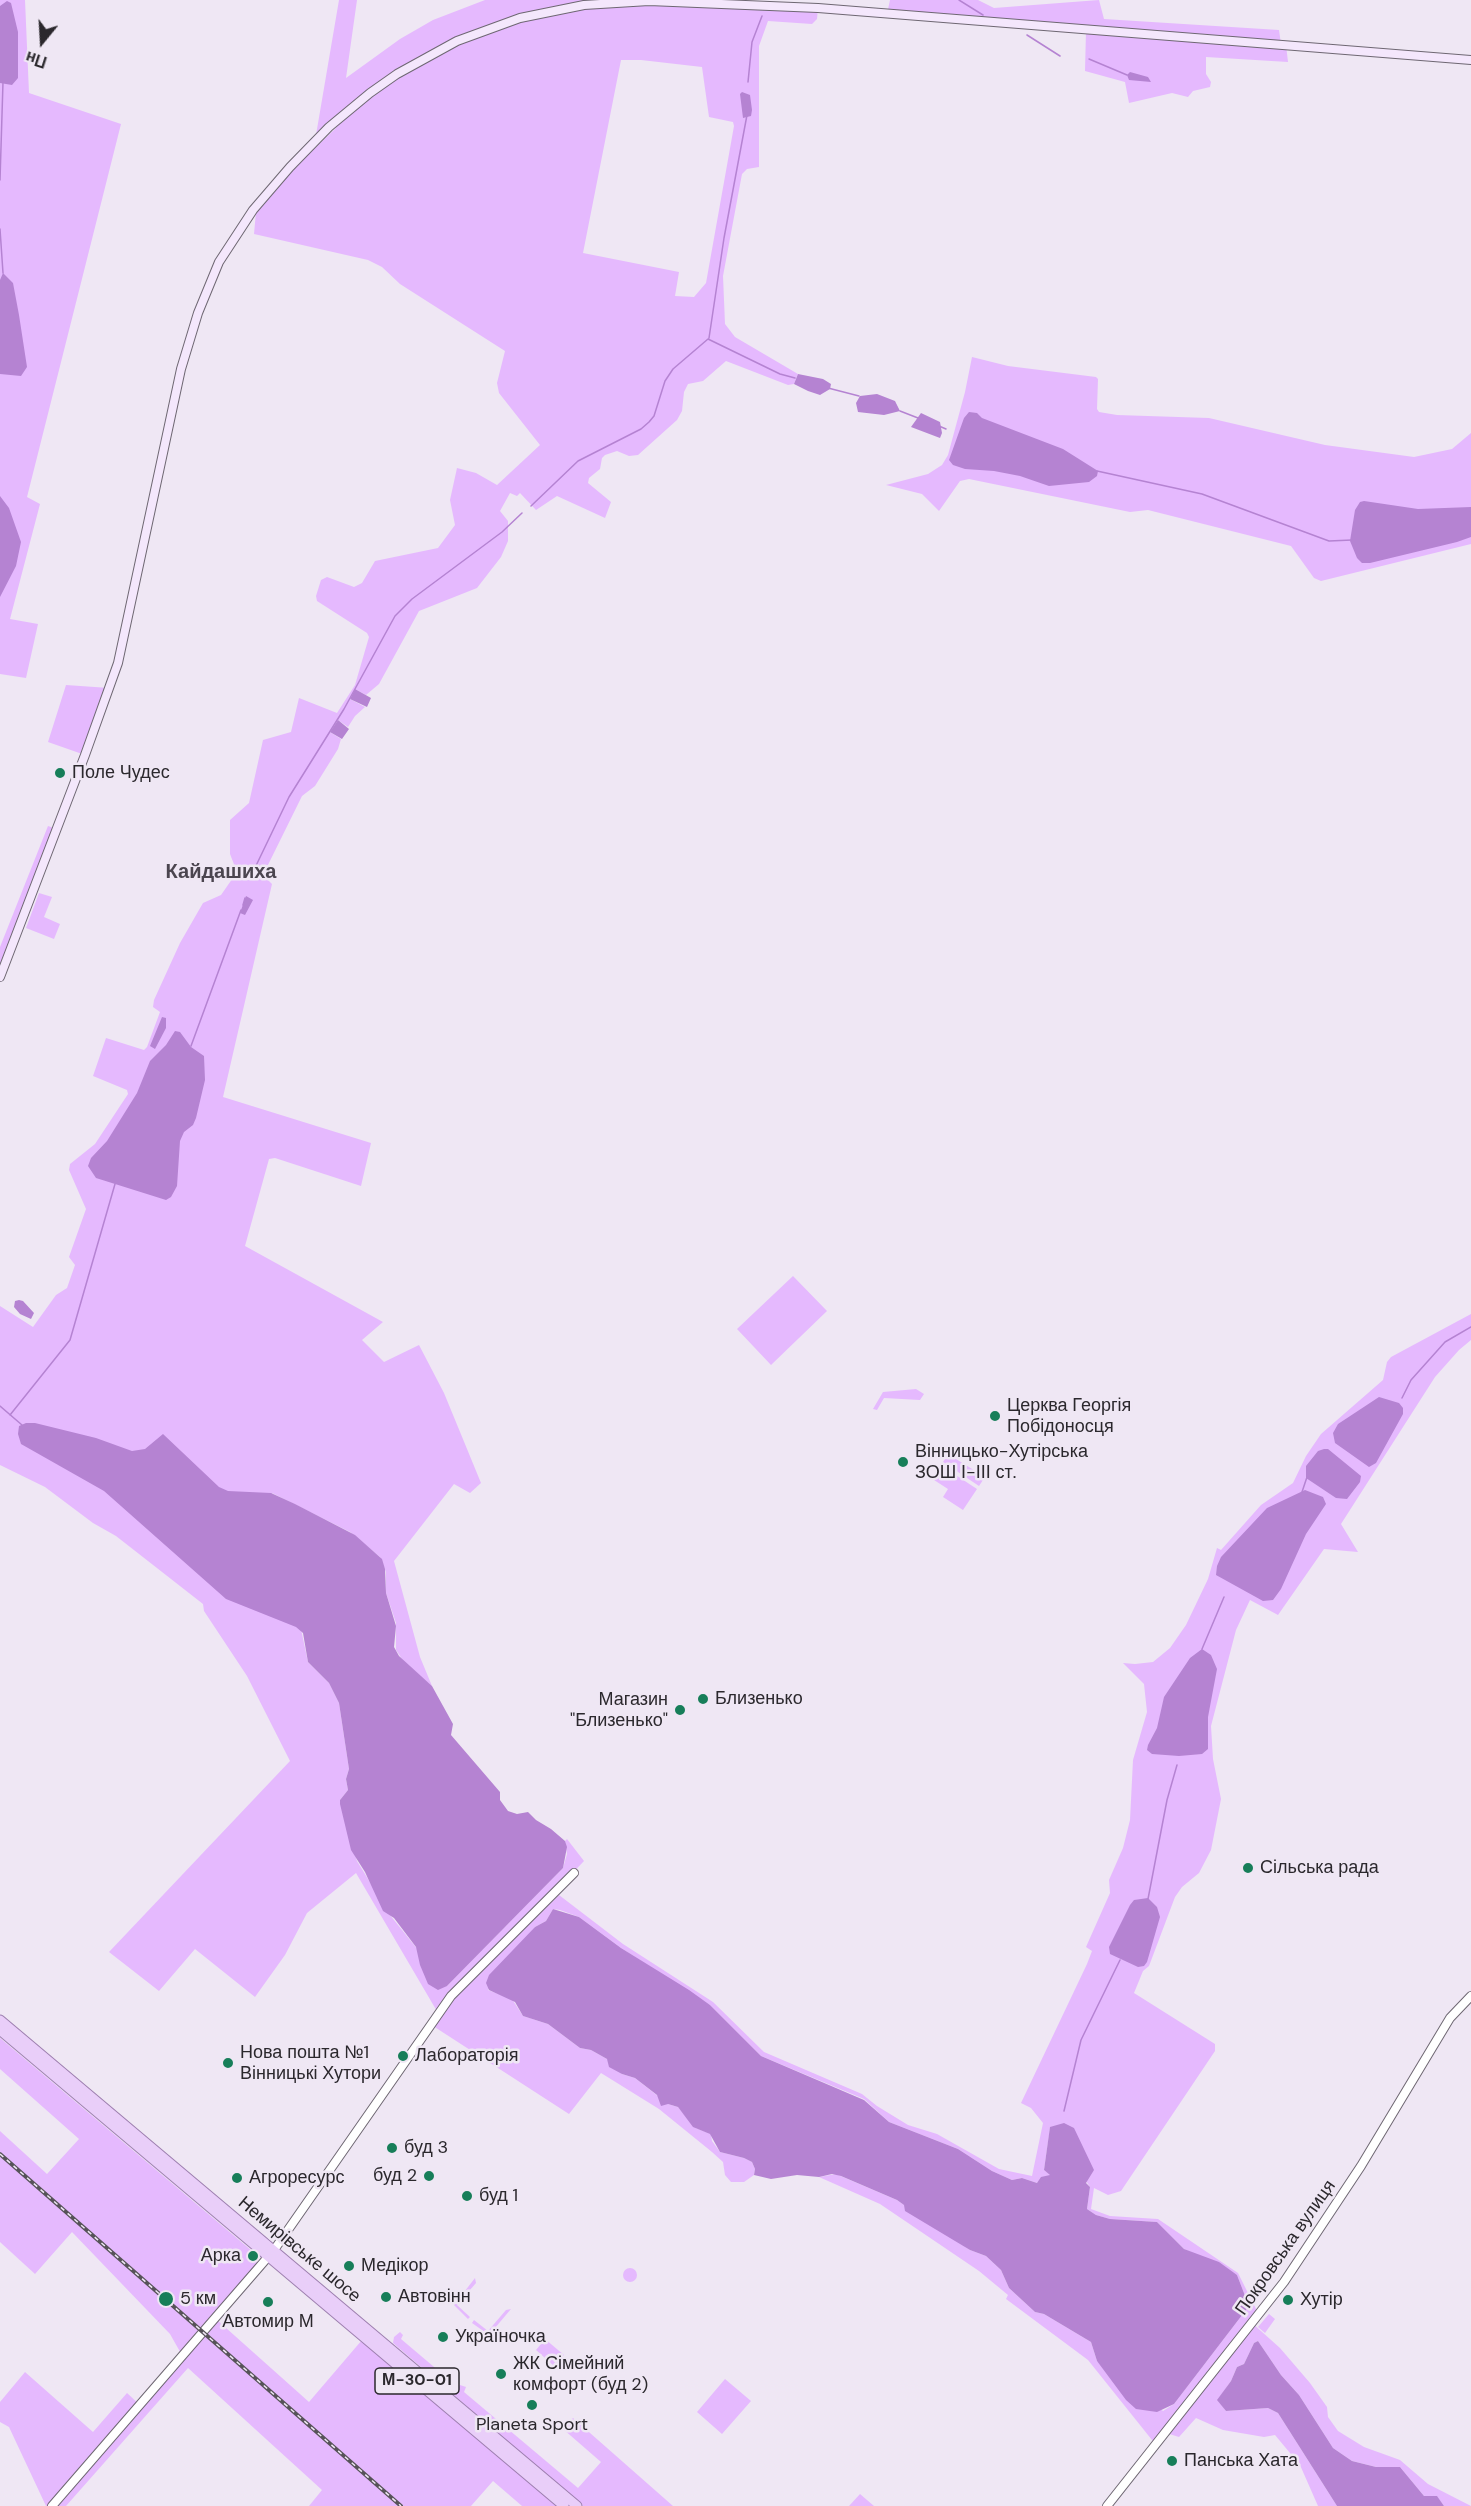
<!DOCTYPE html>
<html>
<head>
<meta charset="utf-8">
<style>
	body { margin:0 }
	#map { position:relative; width:1471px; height:2506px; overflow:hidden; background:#efe7f4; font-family:"DM Sans",sans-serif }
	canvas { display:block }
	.north { position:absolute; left:12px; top:12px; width:60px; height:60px; -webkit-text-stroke:4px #efe7f4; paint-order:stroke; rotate:198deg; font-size:16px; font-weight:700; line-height:24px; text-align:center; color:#2b282d }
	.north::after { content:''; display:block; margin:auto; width:21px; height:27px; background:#2b282d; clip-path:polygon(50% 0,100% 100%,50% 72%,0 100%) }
</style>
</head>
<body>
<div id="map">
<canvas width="1471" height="2506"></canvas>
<div class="north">Пн</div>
</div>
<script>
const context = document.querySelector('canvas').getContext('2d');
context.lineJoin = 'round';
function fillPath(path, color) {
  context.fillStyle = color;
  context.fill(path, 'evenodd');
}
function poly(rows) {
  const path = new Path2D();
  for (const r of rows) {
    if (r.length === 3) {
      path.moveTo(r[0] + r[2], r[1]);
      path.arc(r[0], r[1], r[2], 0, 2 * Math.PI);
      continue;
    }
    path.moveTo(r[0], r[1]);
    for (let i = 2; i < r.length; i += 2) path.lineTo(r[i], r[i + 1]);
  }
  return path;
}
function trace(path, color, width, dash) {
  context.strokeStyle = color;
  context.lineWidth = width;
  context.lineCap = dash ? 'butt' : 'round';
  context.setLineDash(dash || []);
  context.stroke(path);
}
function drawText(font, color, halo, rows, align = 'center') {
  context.font = font + ' "DM Sans",sans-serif';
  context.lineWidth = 5;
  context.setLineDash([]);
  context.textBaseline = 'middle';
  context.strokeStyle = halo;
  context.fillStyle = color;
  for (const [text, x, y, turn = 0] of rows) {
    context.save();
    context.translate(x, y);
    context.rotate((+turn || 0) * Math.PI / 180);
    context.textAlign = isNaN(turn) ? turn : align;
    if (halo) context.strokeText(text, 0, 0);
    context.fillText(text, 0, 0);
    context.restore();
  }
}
const green = poly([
	[0,0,25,0,29,93,121,124,27,497,40,504,10,619,38,624,26,678,0,674],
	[339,0,357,0,346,78,400,39,433,20,485,0,626,0,818,8,817,19,812,24,768,21,759,46,759,167,747,169,742,174,723,276,725,324,735,337,798,374,794,384,788,385,726,361,703,381,688,384,684,392,682,411,677,420,638,455,629,456,617,451,605,455,602,458,600,469,589,478,588,483,611,502,605,518,557,496,536,510,520,493,517,496,510,493,500,511,508,521,508,541,501,557,477,588,419,611,379,684,366,695,355,689,350,699,365,707,355,716,348,727,338,720,330,732,341,739,338,749,315,786,302,796,264,873,265,877,272,884,223,1097,371,1143,361,1186,275,1158,269,1159,245,1246,383,1322,362,1340,384,1362,419,1345,444,1393,481,1483,470,1493,454,1484,394,1561,420,1657,432,1686,404,1662,396,1650,396,1623,386,1593,386,1572,380,1557,350,1532,272,1493,308,1662,329,1683,339,1703,349,1769,346,1779,348,1790,340,1800,357,1861,390,1915,447,1986,563,1868,567,1854,565,1841,567,1839,584,1861,473,1978,559,1895,623,1944,713,2002,764,2052,862,2094,877,2106,908,2125,937,2134,999,2169,1032,2176,1043,2123,1031,2108,1021,2103,1087,1964,1092,1951,1086,1947,1110,1893,1109,1880,1123,1848,1130,1820,1133,1760,1147,1712,1144,1684,1123,1663,1135,1664,1153,1662,1170,1648,1186,1625,1208,1579,1217,1548,1221,1550,1261,1505,1293,1483,1306,1456,1321,1434,1383,1380,1387,1362,1391,1357,1471,1314,1471,1340,1459,1350,1435,1377,1341,1524,1358,1552,1324,1549,1278,1615,1250,1600,1236,1630,1211,1726,1213,1759,1221,1799,1211,1850,1199,1873,1182,1887,1175,1897,1149,1966,1143,1971,1134,1993,1215,2044,1215,2051,1121,2191,1108,2195,1094,2188,1091,2209,1110,2216,1158,2219,1238,2273,1259,2315,1252,2323,1280,2348,1310,2383,1327,2407,1328,2417,1338,2431,1364,2447,1400,2460,1428,2484,1471,2506,1444,2506,1437,2497,1424,2496,1400,2467,1376,2467,1352,2461,1333,2448,1299,2395,1281,2375,1258,2341,1254,2343,1244,2364,1237,2367,1231,2381,1218,2400,1226,2411,1268,2408,1278,2413,1337,2506,1318,2506,1300,2465,1275,2435,1264,2437,1223,2430,1196,2418,1179,2437,1166,2433,1156,2445,1088,2360,1006,2299,1008,2295,979,2271,880,2204,819,2177,836,2174,897,2200,970,2250,986,2256,1001,2270,1009,2288,1035,2312,1044,2314,1091,2342,1097,2361,1163,2411,1174,2404,1249,2306,1237,2275,1184,2249,1157,2222,1110,2219,1096,2215,1087,2209,1090,2187,1050,2128,1044,2170,1051,2175,1037,2183,1022,2178,1012,2180,992,2171,958,2149,889,2122,864,2099,761,2056,710,2005,621,1948,579,1917,560,1910,553,1909,546,1921,535,1927,488,1990,512,1999,523,2016,548,2024,580,2048,591,2050,607,2059,622,2074,635,2078,668,2104,678,2107,696,2128,711,2134,712,2141,720,2152,744,2158,752,2162,755,2169,754,2175,744,2182,731,2182,725,2175,723,2162,712,2152,659,2109,601,2073,569,2114,430,2024,438,2013,356,1873,307,1913,285,1955,255,1997,195,1949,159,1991,109,1952,290,1761,247,1676,204,1611,203,1604,116,1536,93,1523,45,1487,0,1465,0,1306,33,1327,56,1295,67,1288,75,1265,69,1257,86,1209,69,1170,70,1164,95,1144,128,1094,127,1090,93,1076,106,1038,144,1050,147,1047,160,1012,153,1007,154,1000,180,943,203,903,221,895,237,872,230,854,230,820,249,803,263,740,291,732,299,698,337,713,355,685,369,637,367,633,317,601,316,596,321,580,327,577,354,587,362,583,375,561,438,548,455,525,450,500,457,468,476,473,497,485,540,445,499,393,497,383,505,351,400,284,382,267,368,260,254,234,256,212,292,170,336,128,332,120,316,135],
	[621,60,641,60,702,67,709,117,733,122,734,126,706,283,694,297,675,296,679,272,583,253],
	[890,0,978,0,994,8,1099,0,1104,19,1279,30,1281,44,1286,45,1288,62,1206,57,1206,74,1211,82,1210,87,1193,91,1188,97,1172,93,1129,103,1125,82,1085,71,1086,31,887,14],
	[972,357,1008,366,1096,377,1098,379,1097,409,1099,412,1117,415,1209,418,1325,445,1414,457,1452,449,1471,433,1471,544,1321,581,1314,578,1291,546,1148,510,1130,512,969,479,960,481,939,511,922,494,886,485,928,474,942,465,948,455,965,392],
	[66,685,109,688,85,755,48,742],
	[48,826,57,829,0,977,0,947],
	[39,893,52,897,44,917,60,924,54,939,26,928],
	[793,1276,827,1311,771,1365,737,1329],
	[916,1389,924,1394,920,1400,884,1398,877,1410,873,1409,883,1392],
	[948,1454,985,1477,979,1486,943,1462],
	[942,1466,977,1489,963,1510,943,1497,948,1489,934,1480],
	[0,2038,258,2256,257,2264,216,2319,309,2402,362,2340,557,2506,522,2506,493,2481,471,2506,309,2506,322,2490,188,2368,66,2506,46,2506,9,2427,0,2422,0,2402,25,2372,93,2432,127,2393,140,2405,183,2357,170,2334,72,2232,35,2274,0,2242,0,2131,47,2174,79,2139,0,2069],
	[630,2275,7],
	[475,2278,476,2283,457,2305,470,2317,468,2319,454,2305],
	[511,2309,489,2335,472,2323,474,2320,488,2331,506,2310],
	[1269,2314,1275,2319,1265,2333,1258,2327],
	[400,2332,403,2335,401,2339,440,2372,443,2369,450,2374,453,2388,457,2390,460,2385,466,2387,464,2392,578,2488,601,2462,563,2429,573,2418,673,2506,583,2506,393,2343,394,2337],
	[545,2339,564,2355,554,2366,536,2350],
	[725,2379,751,2401,722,2434,697,2412],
	[860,2494,874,2506,849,2506]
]);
const water = poly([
	[7,1,11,3,18,32,18,78,12,85,0,83,0,6],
	[1130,72,1148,77,1151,82,1129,80,1127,75],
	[742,92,750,95,752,110,751,116,743,118,740,94],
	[3,273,13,283,19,315,27,367,21,376,0,374,0,280],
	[798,374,823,379,831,384,830,389,820,395,808,391,794,384],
	[877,394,895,401,900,411,884,415,858,412,856,403,860,396],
	[969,412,977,413,982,418,1063,449,1098,471,1097,476,1089,482,1049,486,1020,476,994,471,965,469,953,465,949,460,964,418],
	[921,413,940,422,942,433,940,438,911,427],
	[0,496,9,508,21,542,16,566,0,597],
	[1364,501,1418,509,1471,507,1471,537,1457,542,1370,563,1362,563,1357,558,1350,541,1355,510,1360,502],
	[355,689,371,698,367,707,350,699],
	[338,720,349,729,342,739,330,732],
	[246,896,253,900,245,915,240,913],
	[162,1017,166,1018,166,1028,155,1049,150,1046],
	[175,1031,180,1032,191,1047,204,1056,205,1080,196,1118,193,1125,184,1132,180,1141,177,1186,171,1197,166,1200,96,1178,88,1166,91,1158,107,1141,137,1093,150,1061,166,1045],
	[19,1300,23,1301,34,1313,31,1319,20,1314,14,1307,15,1301],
	[1379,1397,1399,1403,1403,1408,1403,1414,1376,1463,1369,1467,1335,1443,1333,1433,1338,1424],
	[26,1423,35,1423,96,1438,132,1451,145,1449,163,1434,219,1487,228,1491,271,1493,295,1504,355,1535,382,1559,385,1569,386,1593,396,1626,394,1647,399,1656,432,1686,453,1724,451,1735,500,1792,500,1800,508,1811,517,1814,528,1812,536,1820,551,1829,565,1841,567,1847,563,1868,447,1986,438,1990,428,1984,420,1965,416,1947,394,1918,383,1911,365,1872,351,1850,340,1804,340,1800,348,1790,346,1779,349,1769,339,1703,329,1683,308,1662,303,1633,296,1627,226,1599,104,1491,21,1444,18,1434,19,1426],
	[1324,1449,1328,1449,1361,1476,1360,1482,1347,1499,1336,1498,1306,1478,1306,1466,1318,1451],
	[1305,1490,1323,1497,1326,1504,1306,1534,1281,1589,1273,1600,1263,1601,1216,1575,1217,1566,1221,1557,1267,1508],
	[1202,1649,1211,1655,1217,1669,1208,1717,1208,1749,1202,1754,1179,1756,1152,1754,1147,1750,1148,1745,1157,1728,1164,1697,1190,1658],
	[1148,1898,1157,1907,1160,1917,1147,1962,1144,1966,1138,1967,1110,1954,1109,1947,1130,1905,1134,1900],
	[553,1909,579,1917,621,1948,689,1990,710,2005,761,2056,864,2100,889,2122,958,2149,992,2171,1012,2180,1022,2178,1037,2183,1041,2177,1050,2175,1044,2170,1050,2127,1064,2123,1074,2128,1094,2170,1086,2183,1090,2187,1087,2209,1096,2215,1110,2219,1157,2222,1184,2249,1219,2262,1237,2275,1249,2306,1174,2404,1157,2412,1136,2409,1126,2400,1097,2361,1091,2342,1044,2314,1035,2312,1009,2288,1001,2270,986,2256,970,2250,905,2211,904,2205,897,2200,841,2176,832,2174,819,2177,797,2175,771,2179,754,2175,755,2169,752,2162,744,2158,720,2152,710,2134,693,2127,678,2107,668,2104,661,2106,657,2095,635,2078,622,2074,609,2067,607,2059,591,2050,580,2048,548,2024,523,2016,515,2002,489,1990,486,1983,489,1975,535,1927,546,1921],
	[1258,2341,1281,2375,1299,2395,1333,2448,1352,2461,1376,2467,1400,2467,1424,2496,1437,2496,1444,2506,1337,2506,1278,2413,1268,2408,1226,2411,1217,2400,1231,2381,1237,2367,1244,2364,1254,2343]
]);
const stream = poly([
	[959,0,983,15],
	[1027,35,1060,56],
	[1089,59,1127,75],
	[748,82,752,42,762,16],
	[0,180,3,82],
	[0,229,3,273],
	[709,338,724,238,747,115],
	[828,388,859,396],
	[900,411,918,418],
	[939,426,946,429],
	[1097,471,1202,494,1329,541,1352,540],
	[531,506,578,461,641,429,649,422,654,416,665,381,673,369,708,339,780,374,795,378],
	[252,874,289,797,344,709,395,616,412,599,502,532,522,513],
	[243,905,245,898],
	[191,1046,241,910],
	[1402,1398,1411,1380,1445,1342,1471,1327],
	[0,1406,22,1425],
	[10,1415,70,1340,115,1184],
	[1302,1492,1307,1477],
	[1202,1649,1224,1597],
	[1148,1899,1167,1800,1177,1765],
	[1064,2111,1081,2040,1120,1960]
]);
const tertiary = poly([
	[52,2506,274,2250,451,1996,574,1873],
	[1107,2506,1284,2282,1361,2166,1450,2018,1471,1996]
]);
const secondary = poly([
	[0,977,85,755,118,663,181,369,198,313,219,262,253,210,290,167,329,127,370,93,397,74,457,41,520,18,584,5,649,1,818,8,1471,60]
]);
const primary = poly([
	[0,2020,577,2506],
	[0,2030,564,2506]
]);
const rail = poly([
	[0,2154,401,2506]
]);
const markers = [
	[60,773,6,"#177e59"],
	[995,1416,6,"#177e59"],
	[903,1462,6,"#177e59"],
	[703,1699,6,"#177e59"],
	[680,1710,6,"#177e59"],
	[1248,1868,6,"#177e59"],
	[403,2056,6,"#177e59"],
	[228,2063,6,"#177e59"],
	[392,2148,6,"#177e59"],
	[429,2176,6,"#177e59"],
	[237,2178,6,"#177e59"],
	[467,2196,6,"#177e59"],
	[253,2256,6,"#177e59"],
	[349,2266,6,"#177e59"],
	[386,2297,6,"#177e59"],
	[166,2299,8,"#177e59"],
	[1288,2300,6,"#177e59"],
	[268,2302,6,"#177e59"],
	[443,2337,6,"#177e59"],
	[501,2374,6,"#177e59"],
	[532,2405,6,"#177e59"],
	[1172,2461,6,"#177e59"]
];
const shields = [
	[417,2381,84]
];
const shieldNames = [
	["М-30-01",417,2381]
];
const poiNames = [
	["Поле Чудес",72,773],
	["Церква Георгія",1007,1406],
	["Побідоносця",1007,1427],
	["Вінницько-Хутірська",915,1452],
	["ЗОШ І-ІІІ ст.",915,1473],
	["Близенько",715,1699],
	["Магазин",668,1700,"right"],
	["\"Близенько\"",668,1721,"right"],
	["Сільська рада",1260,1868],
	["Нова пошта №1",240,2053],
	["Вінницькі Хутори",240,2074],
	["Лабораторія",415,2056],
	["буд 3",404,2148],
	["буд 2",417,2176,"right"],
	["Агроресурс",249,2178],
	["буд 1",479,2196],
	["Арка",241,2256,"right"],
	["Медікор",361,2266],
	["Автовінн",398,2297],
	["5 км",180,2299],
	["Хутір",1300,2300],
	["Автомир М",268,2322,"center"],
	["Україночка",455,2337],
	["ЖК Сімейний",513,2364],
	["комфорт (буд 2)",513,2385],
	["Planeta Sport",532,2425,"center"],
	["Панська Хата",1184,2461]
];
const streetNames = [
	["Покровська вулиця",1286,2248,-55],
	["Немирівське шосе",299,2250,40]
];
const neighbourhoodNames = [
	["Кайдашиха",221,873]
];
fillPath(green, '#e5b9fe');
fillPath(water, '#b583d2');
trace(stream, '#b583d2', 1.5);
trace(tertiary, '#6e6772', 10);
trace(secondary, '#6e6772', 10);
trace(primary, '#9d7faf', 11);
trace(tertiary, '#fff', 8);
trace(secondary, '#f4e7fc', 8);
trace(primary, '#e9cef9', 9);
trace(rail, '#575359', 4);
trace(rail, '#efe7f4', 1.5, [4.5]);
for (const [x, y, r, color] of markers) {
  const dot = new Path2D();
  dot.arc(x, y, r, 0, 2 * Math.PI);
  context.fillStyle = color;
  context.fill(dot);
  trace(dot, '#efe7f4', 2);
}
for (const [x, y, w] of shields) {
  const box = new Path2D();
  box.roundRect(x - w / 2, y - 13, w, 26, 4.5);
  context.fillStyle = '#efe7f4';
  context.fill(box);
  trace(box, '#2b282d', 1.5);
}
drawText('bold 16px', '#2b282d', null, shieldNames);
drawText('18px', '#2b282d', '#efe7f4', poiNames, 'left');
drawText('18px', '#2b282d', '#efe7f4', streetNames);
drawText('bold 20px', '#4b454f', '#efe7f4', neighbourhoodNames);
</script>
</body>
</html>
